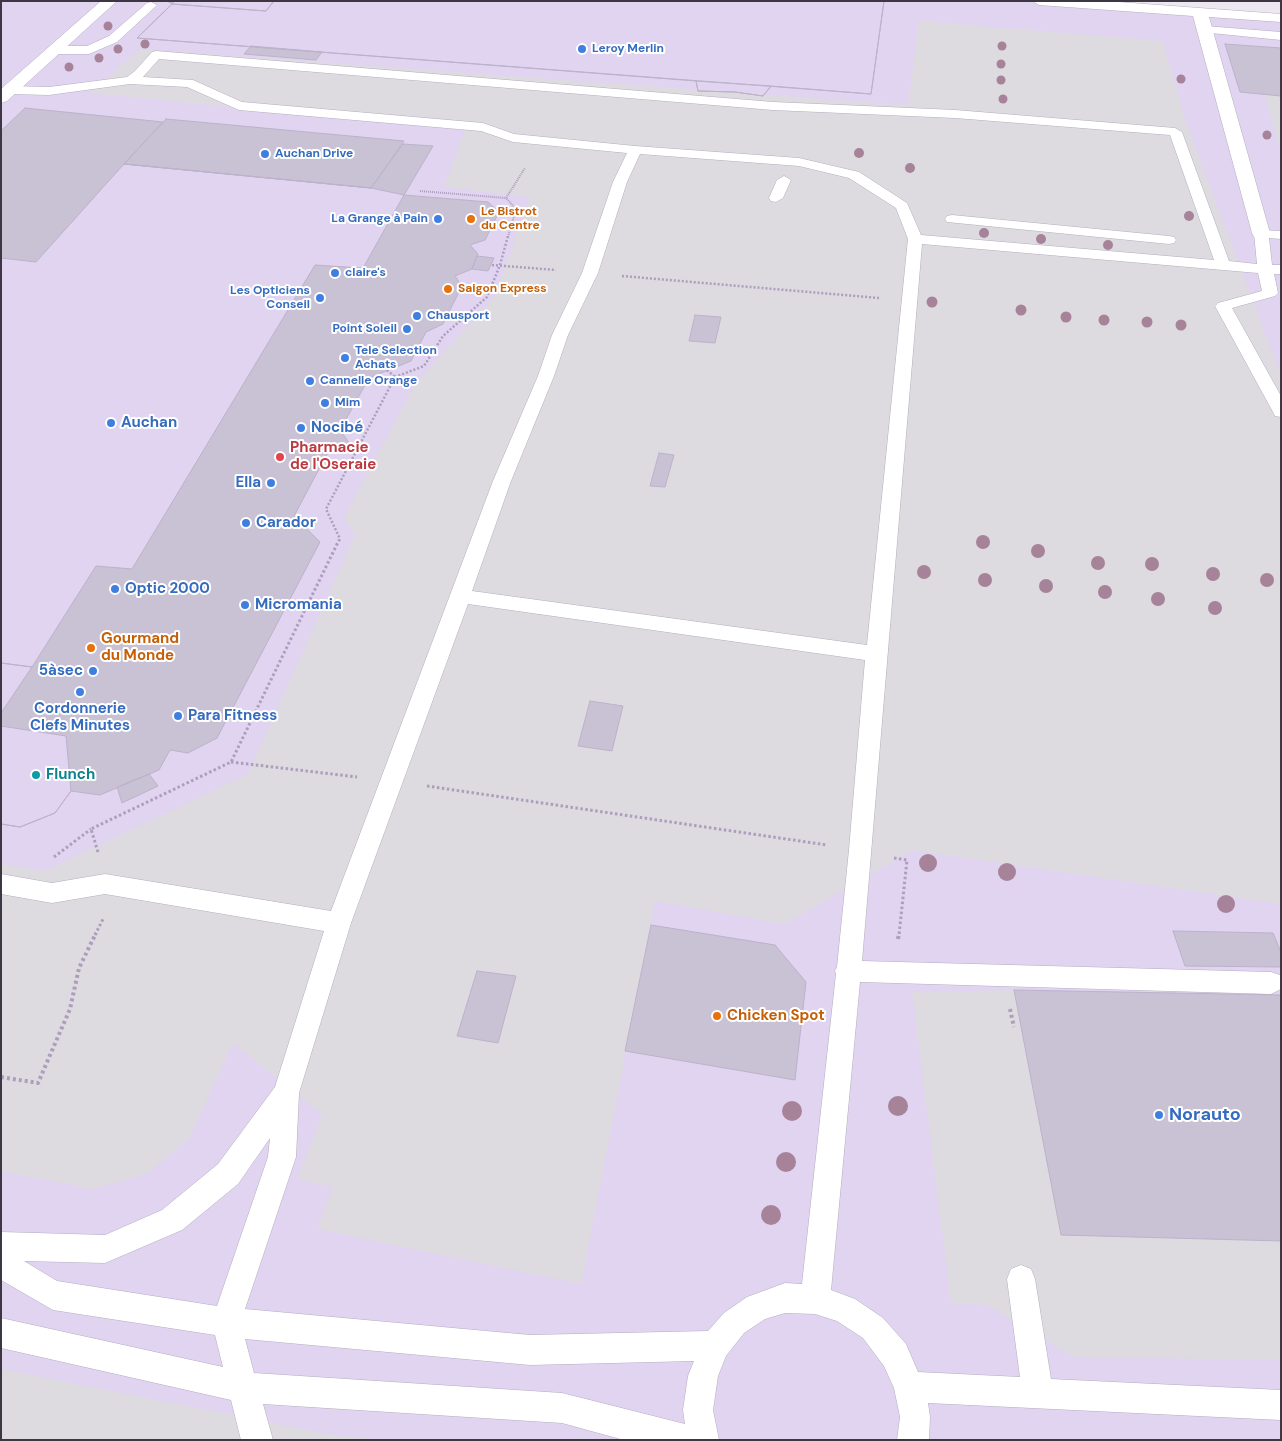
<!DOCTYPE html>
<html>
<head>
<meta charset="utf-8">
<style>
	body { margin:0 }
	#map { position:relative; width:1282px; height:1441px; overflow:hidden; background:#ece7f1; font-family:"DM Sans",sans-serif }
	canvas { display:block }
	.frame { position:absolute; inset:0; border:2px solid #3c3743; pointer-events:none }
</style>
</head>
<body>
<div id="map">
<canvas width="1282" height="1441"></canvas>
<div class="frame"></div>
</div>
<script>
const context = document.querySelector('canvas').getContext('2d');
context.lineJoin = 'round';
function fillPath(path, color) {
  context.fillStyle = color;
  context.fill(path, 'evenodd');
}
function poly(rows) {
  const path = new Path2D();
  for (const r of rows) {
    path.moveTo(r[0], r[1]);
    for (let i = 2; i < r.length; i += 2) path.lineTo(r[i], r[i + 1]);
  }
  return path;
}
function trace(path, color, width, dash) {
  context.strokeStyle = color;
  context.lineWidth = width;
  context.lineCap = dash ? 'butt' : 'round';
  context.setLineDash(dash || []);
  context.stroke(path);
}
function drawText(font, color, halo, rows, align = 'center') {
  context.font = font + ' "DM Sans",sans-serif';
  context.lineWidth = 4;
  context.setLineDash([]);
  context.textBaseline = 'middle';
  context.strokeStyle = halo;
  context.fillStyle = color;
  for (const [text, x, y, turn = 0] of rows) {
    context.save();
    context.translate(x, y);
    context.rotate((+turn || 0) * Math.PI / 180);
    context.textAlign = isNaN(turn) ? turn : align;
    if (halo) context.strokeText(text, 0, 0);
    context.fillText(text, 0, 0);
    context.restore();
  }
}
const commercial = poly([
	[1,1,1094,1,1281,15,1281,1440,1,1440]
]);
const parking = poly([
	[919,21,1163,41,1185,120,1281,376,1281,904,912,850,785,924,655,901,581,1284,317,1229,333,1187,297,1179,322,1114,233,1043,188,1140,146,1174,93,1189,1,1171,1,864,45,871,248,774,355,535,344,518,416,383,495,296,530,197,444,187,465,130,90,93,140,49,908,105],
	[1265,94,1281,96,1281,152],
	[1014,990,1061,1235,1281,1241,1281,1360,1074,1357,987,1305,951,1303,912,992],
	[1,1369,333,1435,384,1440,1,1440]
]);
const building = poly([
	[167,1,884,1,871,94,771,86,763,96,735,92,698,91,696,81,137,38,172,4,167,1],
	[174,1,274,1,266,11,172,4,174,1],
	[274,1,884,1,871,94,137,38,172,4,266,11,274,1],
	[1225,44,1281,48,1281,96,1240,92,1225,44],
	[251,46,322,52,316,60,244,54,251,46],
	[696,81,771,86,763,96,735,92,698,91,696,81],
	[25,108,163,122,124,164,371,188,403,144,433,146,404,195,488,202,499,212,485,240,470,245,478,254,477,256,472,269,455,276,462,286,443,324,426,332,411,361,369,378,340,430,350,444,327,454,294,516,320,542,217,738,188,753,170,750,159,770,100,795,71,791,55,813,20,827,1,824,1,131,25,108],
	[166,119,404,141,371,188,124,164,166,119],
	[124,164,371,188,404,195,363,268,315,265,132,569,96,566,32,667,1,663,1,258,36,262,124,164],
	[477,256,494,258,488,271,472,269,477,256],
	[695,315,721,317,715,343,689,341,695,315],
	[659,453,674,455,665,487,650,486,659,453],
	[1,663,32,667,1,713,1,663],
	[590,701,623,706,612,751,578,746,590,701],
	[1,726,66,736,71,791,55,813,20,827,1,824,1,726],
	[149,774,158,786,122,803,117,787,149,774],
	[651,925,775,945,806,982,795,1080,625,1051,651,925],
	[1173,931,1273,933,1281,952,1281,967,1185,966,1173,931],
	[477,971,516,976,498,1043,457,1036,477,971],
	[1014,990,1281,995,1281,1241,1061,1235,1014,990]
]);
const pathFar3 = poly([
	[420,191,506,198],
	[508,237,516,209,506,198,525,168]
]);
const pathFar2 = poly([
	[492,265,556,270],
	[622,276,879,298],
	[387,370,395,377],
	[339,541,340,539,326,509,395,377,424,366,443,336,487,297,500,265,508,236]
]);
const pathFar1 = poly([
	[231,762,357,777],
	[427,786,827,845],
	[98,852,91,829,231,762,339,540],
	[54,857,91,829],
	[894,858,907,860,899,935],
	[95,935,103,919]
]);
const path = poly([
	[898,939,899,933],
	[1010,1009,1014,1027],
	[1,1077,38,1083,70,1009,79,968,96,933]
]);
const service = poly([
	[151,2,157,5,155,7,117,42,89,54,54,54,48,50,54,46,87,46,109,36,147,3,151,2],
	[1205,26,1281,32,1281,40,1201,32,1199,30,1205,26],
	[156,51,773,102,955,110,1175,128,1182,132,1229,261,1257,264,1254,233,1256,230,1281,231,1281,239,1269,238,1272,265,1281,265,1281,274,1274,274,1278,293,1275,296,1232,308,1281,396,1281,417,1275,416,1273,412,1215,306,1218,303,1262,291,1258,273,922,244,862,961,1271,972,1280,975,1281,989,1271,994,860,982,831,1290,855,1299,883,1318,906,1344,918,1372,1020,1377,1007,1279,1011,1269,1021,1265,1031,1269,1035,1279,1051,1379,1281,1390,1281,1420,928,1403,930,1417,929,1440,897,1440,900,1417,894,1388,884,1366,863,1338,837,1321,815,1314,785,1313,765,1319,744,1333,726,1356,718,1376,713,1410,719,1440,624,1440,562,1423,263,1404,273,1440,241,1440,231,1400,1,1348,1,1318,223,1367,215,1335,53,1310,1,1280,1,1232,105,1235,162,1210,218,1164,275,1087,324,931,105,894,52,903,1,894,1,874,52,883,105,874,331,911,493,481,538,376,552,335,582,273,613,182,627,153,513,142,481,131,239,110,187,87,130,84,49,95,10,94,4,90,10,86,49,87,127,77,135,71,152,52,156,51],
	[159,59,773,110,955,118,1170,135,1214,260,921,235,907,203,859,172,799,158,635,146,514,134,483,123,242,102,193,80,143,77,159,59],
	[640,154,799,166,849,178,896,208,908,239,867,645,472,591,511,481,554,376,568,335,598,273,627,182,640,154],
	[468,604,865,660,849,850,837,967,835,971,836,974,802,1284,785,1283,747,1297,724,1313,708,1331,530,1335,245,1309,296,1157,299,1093,351,923,468,604],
	[270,1138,268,1157,217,1306,57,1281,24,1261,105,1263,182,1230,238,1184,270,1138],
	[245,1339,530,1365,694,1361,688,1376,683,1410,685,1424,562,1393,254,1373,245,1339],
	[784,176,791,180,783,198,776,202,771,201,769,198,777,180,784,176],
	[952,215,1169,236,1174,237,1176,240,1174,243,1169,244,947,222,945,219,947,216,952,215]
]);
const minor = poly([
	[101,1,117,1,7,101,1,103,1,89,101,1],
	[1032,1,1105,1,1281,14,1281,22,1209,17,1270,233,1268,237,1261,239,1254,237,1252,233,1193,16,1039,5,1032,1]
]);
const trees = [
	[108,26,4.5],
	[145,44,4.5],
	[1002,46,4.5],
	[118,49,4.5],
	[99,58,4.5],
	[1001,64,4.5],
	[69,67,4.5],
	[1181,79,4.5],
	[1001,80,4.5],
	[1003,99,4.5],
	[1267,135,4.5],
	[859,153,5],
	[910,168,5],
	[1189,216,5],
	[984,233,5],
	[1041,239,5],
	[1108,245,5],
	[932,302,5.5],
	[1021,310,5.5],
	[1066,317,5.5],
	[1104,320,5.5],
	[1147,322,5.5],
	[1181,325,5.5],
	[983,542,7],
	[1038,551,7],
	[1098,563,7],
	[1152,564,7],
	[924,572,7],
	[1213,574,7],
	[985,580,7],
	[1267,580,7],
	[1046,586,7],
	[1105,592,7],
	[1158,599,7],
	[1215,608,7],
	[928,863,9],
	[1007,872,9],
	[1226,904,9],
	[898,1106,10],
	[792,1111,10],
	[786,1162,10],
	[771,1215,10]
];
const markers = [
	[582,49,5,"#3f7fe0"],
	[265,154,5,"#3f7fe0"],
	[438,219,5,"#3f7fe0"],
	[471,219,5,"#e8710a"],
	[335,273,5,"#3f7fe0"],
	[448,289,5,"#e8710a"],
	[320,298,5,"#3f7fe0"],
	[417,316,5,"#3f7fe0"],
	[407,329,5,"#3f7fe0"],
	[345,358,5,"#3f7fe0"],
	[310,381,5,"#3f7fe0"],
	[325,403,5,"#3f7fe0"],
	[111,423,5,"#3f7fe0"],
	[301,428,5,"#3f7fe0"],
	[280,457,5,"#e0444e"],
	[271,483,5,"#3f7fe0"],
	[246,523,5,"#3f7fe0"],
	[115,589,5,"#3f7fe0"],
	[245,605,5,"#3f7fe0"],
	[91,648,5,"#e8710a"],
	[93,671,5,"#3f7fe0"],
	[80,692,5,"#3f7fe0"],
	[178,716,5,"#3f7fe0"],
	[36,775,5,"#0f9aa8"],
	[717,1016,5,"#e8710a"],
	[1159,1115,5,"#3f7fe0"]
];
const farShopnames = [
	["Leroy Merlin",592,49],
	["Auchan Drive",275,154],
	["La Grange à Pain",428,219,"right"],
	["claire's",345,273],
	["Les Opticiens",310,291,"right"],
	["Conseil",310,305,"right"],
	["Chausport",427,316],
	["Point Soleil",397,329,"right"],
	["Tele Selection",355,351],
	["Achats",355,365],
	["Cannelle Orange",320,381],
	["Mim",335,403]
];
const farFoodnames = [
	["Le Bistrot",481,212],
	["du Centre",481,226],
	["Saigon Express",458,289]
];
const shopNames = [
	["Auchan",121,423],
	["Nocibé",311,428],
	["Ella",261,483,"right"],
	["Carador",256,523],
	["Optic 2000",125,589],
	["Micromania",255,605],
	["5àsec",83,671,"right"],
	["Cordonnerie",80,709,"center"],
	["Clefs Minutes",80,726,"center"],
	["Para Fitness",188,716]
];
const healthNames = [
	["Pharmacie",290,448],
	["de l'Oseraie",290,465]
];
const foodNames = [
	["Gourmand",101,639],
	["du Monde",101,656],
	["Chicken Spot",727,1016]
];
const cultureNames = [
	["Flunch",46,775]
];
const nearShopnames = [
	["Norauto",1169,1115]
];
fillPath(commercial, '#e0d4f1');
fillPath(parking, '#dddbe0');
fillPath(building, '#c9c1d4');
trace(building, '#bdb2cb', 1);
trace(service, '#b5aebf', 1);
trace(minor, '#b5aebf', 1);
trace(pathFar3, '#ac9ebc', 2, [1, 1]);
trace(pathFar2, '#ac9ebc', 2.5, [2, 2]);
trace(pathFar1, '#ac9ebc', 3, [2.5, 2.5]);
trace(path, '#ac9ebc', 4, [3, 3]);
fillPath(service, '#fff');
fillPath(minor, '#fff');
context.fillStyle = '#a7839a';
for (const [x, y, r] of trees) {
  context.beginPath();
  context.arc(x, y, r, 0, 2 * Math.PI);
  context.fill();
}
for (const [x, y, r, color] of markers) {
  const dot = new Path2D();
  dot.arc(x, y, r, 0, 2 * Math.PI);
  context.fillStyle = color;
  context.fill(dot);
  trace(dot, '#fff', 2);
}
drawText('bold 12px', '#366cbe', '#fff', farShopnames, 'left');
drawText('bold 12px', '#c56008', '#fff', farFoodnames, 'left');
drawText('bold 15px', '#366cbe', '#fff', shopNames, 'left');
drawText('bold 15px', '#be3a42', '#fff', healthNames, 'left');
drawText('bold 15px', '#c56008', '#fff', foodNames, 'left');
drawText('bold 15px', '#0d838f', '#fff', cultureNames, 'left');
drawText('bold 18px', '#366cbe', '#fff', nearShopnames, 'left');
</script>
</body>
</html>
